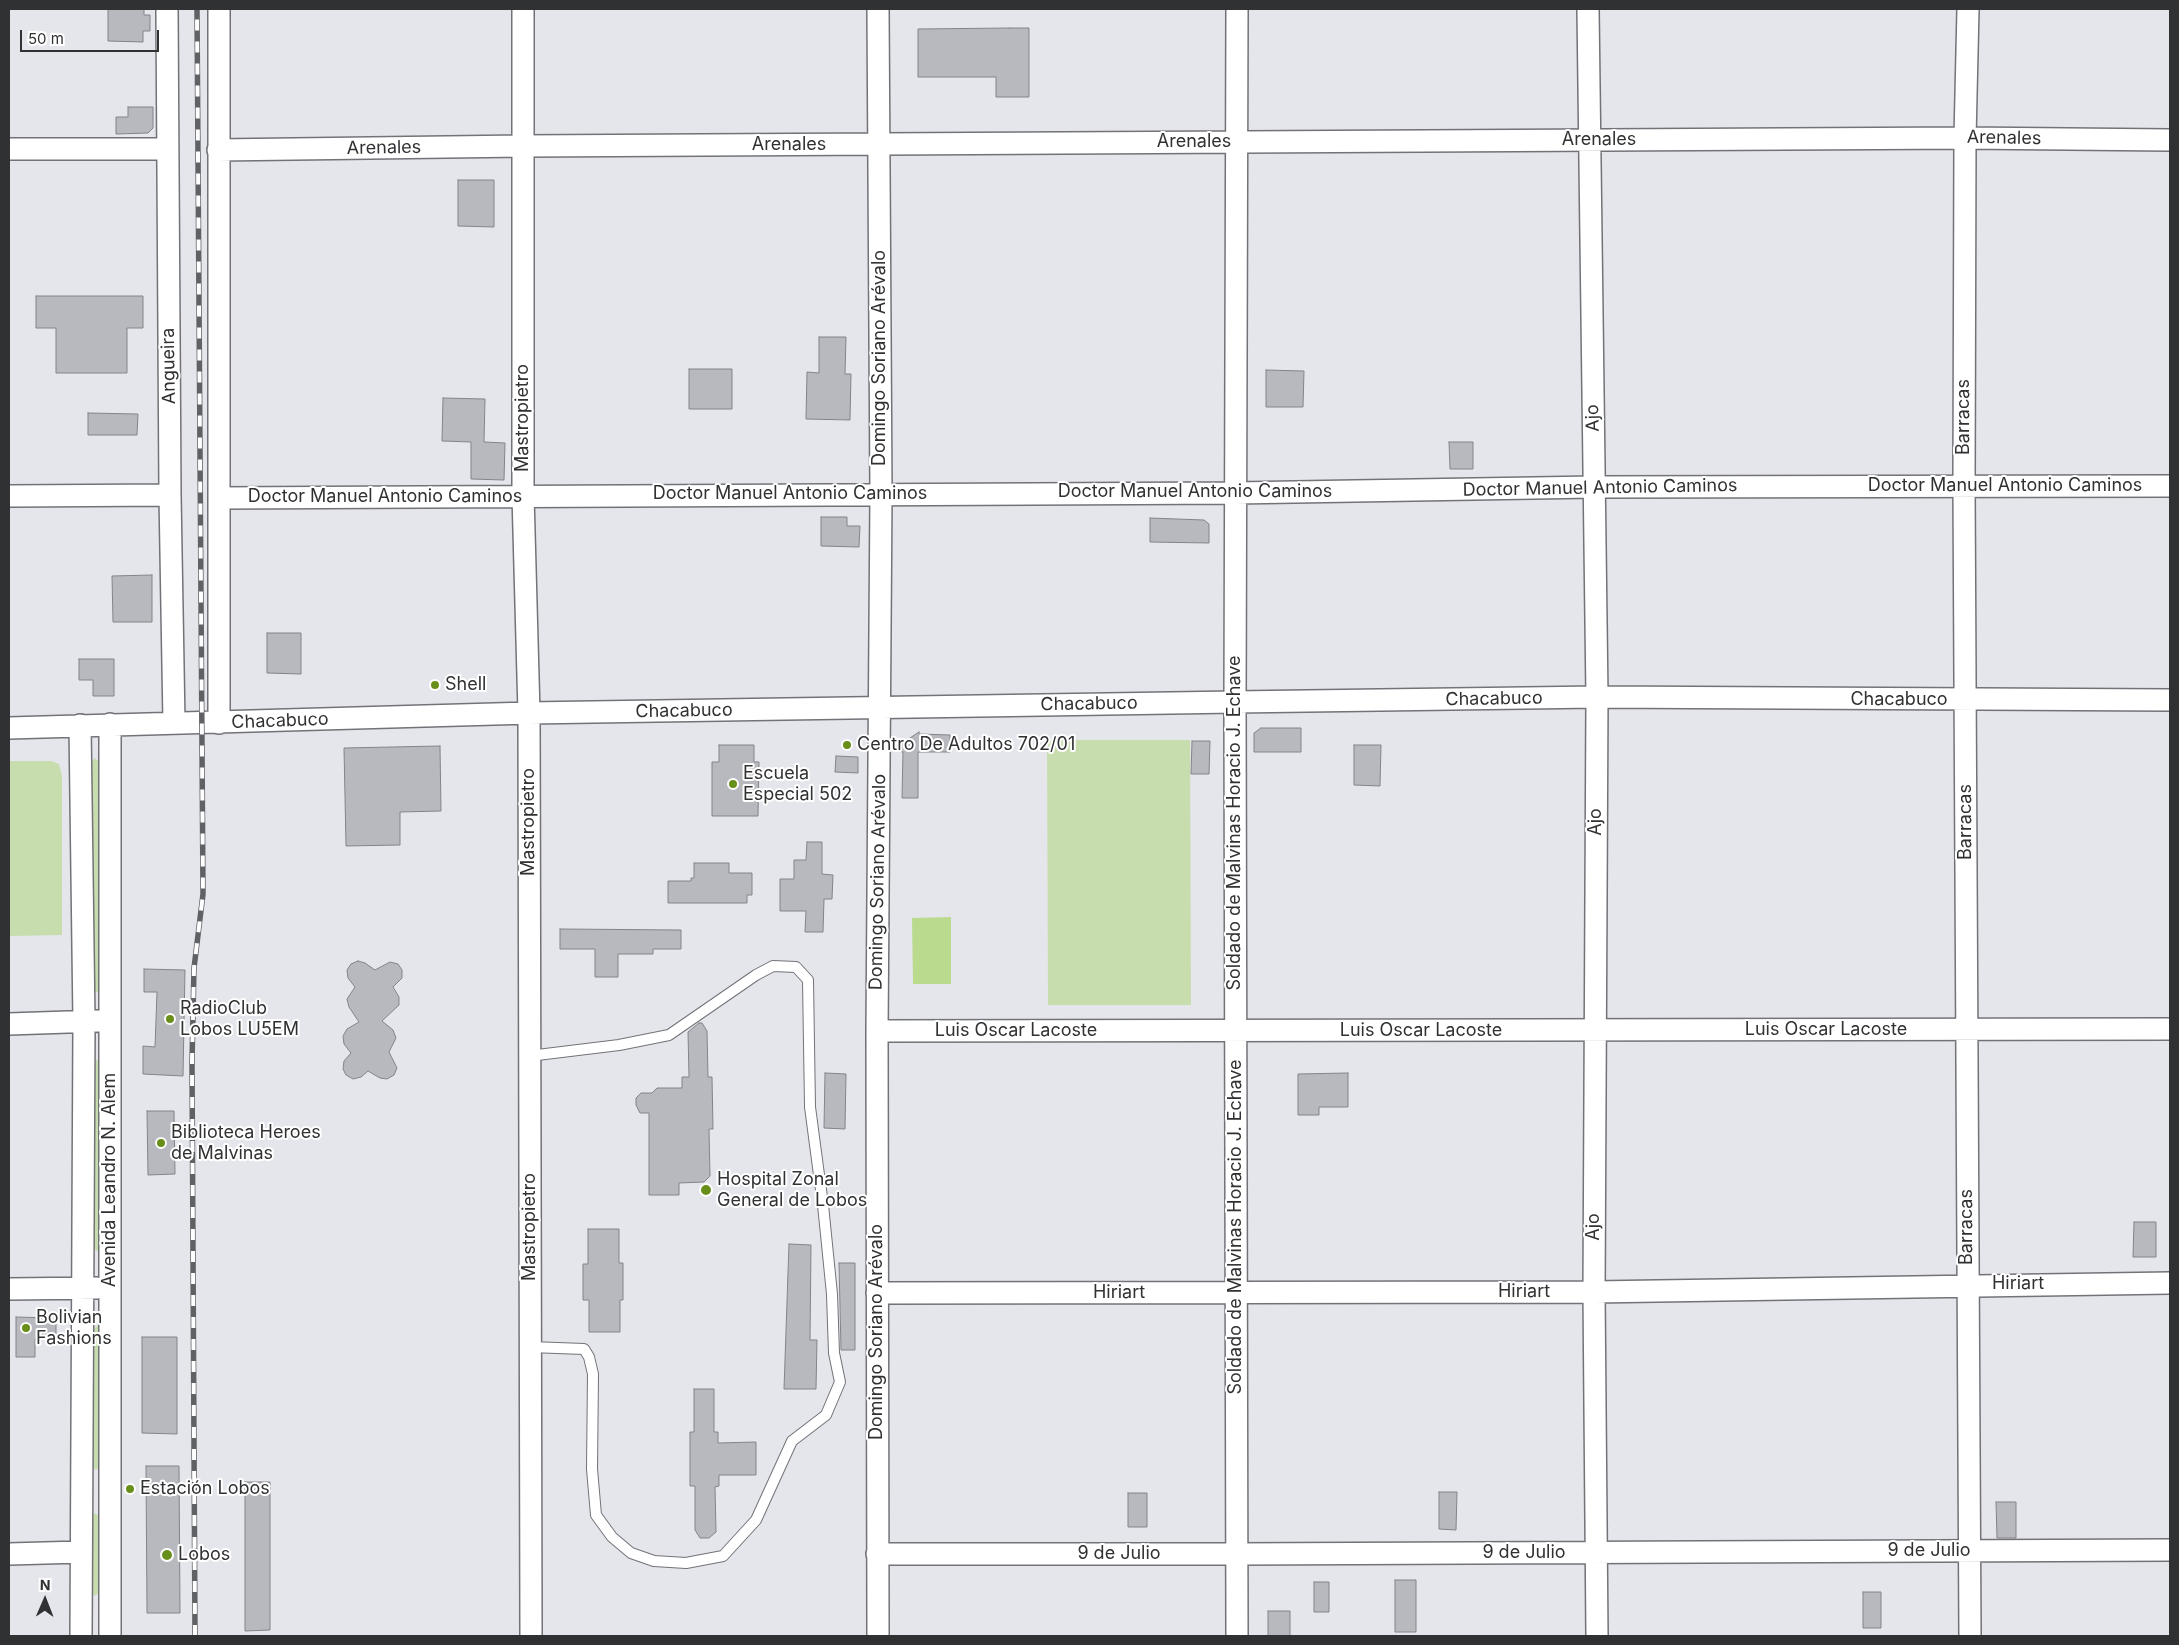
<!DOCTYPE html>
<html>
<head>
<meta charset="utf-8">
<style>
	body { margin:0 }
	#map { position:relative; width:2179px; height:1645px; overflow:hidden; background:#e4e6eb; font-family:Inter,sans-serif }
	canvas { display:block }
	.frame { position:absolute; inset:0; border:10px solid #303133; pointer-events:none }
	.north { position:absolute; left:20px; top:1575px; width:50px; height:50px; -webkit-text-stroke:4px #fff; paint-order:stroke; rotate:1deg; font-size:14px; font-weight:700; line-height:20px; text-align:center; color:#303133 }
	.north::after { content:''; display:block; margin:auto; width:18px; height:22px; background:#303133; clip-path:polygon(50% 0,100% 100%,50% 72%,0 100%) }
	.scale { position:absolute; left:20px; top:30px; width:139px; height:22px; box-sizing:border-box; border:2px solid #303133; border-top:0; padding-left:6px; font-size:15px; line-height:18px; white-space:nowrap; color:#303133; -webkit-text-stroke:4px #fff; paint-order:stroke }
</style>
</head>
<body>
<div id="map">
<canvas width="2179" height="1645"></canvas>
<div class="frame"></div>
<div class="north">N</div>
<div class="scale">50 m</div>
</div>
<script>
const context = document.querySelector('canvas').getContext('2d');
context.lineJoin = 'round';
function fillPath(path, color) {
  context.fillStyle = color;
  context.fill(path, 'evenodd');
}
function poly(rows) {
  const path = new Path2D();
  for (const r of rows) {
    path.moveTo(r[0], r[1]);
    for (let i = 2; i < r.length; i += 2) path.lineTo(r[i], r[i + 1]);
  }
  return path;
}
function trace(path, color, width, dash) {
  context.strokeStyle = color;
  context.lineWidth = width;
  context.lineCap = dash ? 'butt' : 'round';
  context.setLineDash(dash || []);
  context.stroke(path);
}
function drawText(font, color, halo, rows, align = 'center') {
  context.font = font + ' Inter,sans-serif';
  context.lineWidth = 4;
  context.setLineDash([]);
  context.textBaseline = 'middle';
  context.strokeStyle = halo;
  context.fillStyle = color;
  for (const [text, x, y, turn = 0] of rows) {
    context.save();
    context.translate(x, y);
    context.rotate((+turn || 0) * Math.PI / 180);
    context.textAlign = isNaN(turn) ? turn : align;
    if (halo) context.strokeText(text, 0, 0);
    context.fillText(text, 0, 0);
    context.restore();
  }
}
const green = poly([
	[1047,740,1190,740,1191,1005,1048,1005],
	[95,758,99,762,101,989,97,992,94,991,91,762],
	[9,761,51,761,59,764,62,776,62,935,9,936],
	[97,1060,100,1061,101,1251,98,1252,94,1248,93,1063],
	[98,1325,100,1326,100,1466,96,1470,92,1466,94,1329],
	[95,1513,99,1516,99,1592,95,1596,91,1592,91,1517]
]);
const water = poly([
	[951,917,951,984,913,984,912,918]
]);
const building = poly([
	[108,9,144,9,144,15,150,15,150,31,143,31,143,42,108,41,108,9],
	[1010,28,1029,28,1029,97,996,97,996,77,918,77,918,29,1010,28],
	[128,107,153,107,153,128,148,133,116,134,116,117,128,117,128,107],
	[458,180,494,180,494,227,458,226,458,180],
	[36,296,143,296,143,328,127,328,127,373,56,373,56,328,36,328,36,296],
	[819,337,846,337,845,374,851,374,850,420,806,419,807,372,819,373,819,337],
	[689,369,732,369,732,409,689,409,689,369],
	[1266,370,1304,371,1303,407,1266,407,1266,370],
	[443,398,485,399,484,442,505,443,504,480,471,479,471,442,442,441,443,398],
	[88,413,138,414,137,435,88,435,88,413],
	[1449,442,1473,442,1473,469,1450,469,1449,442],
	[821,517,847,517,847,526,860,526,859,547,821,546,821,517],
	[1150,518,1204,520,1209,524,1209,543,1150,542,1150,518],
	[152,575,152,622,113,622,112,576,152,575],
	[267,633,301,633,301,674,267,673,267,633],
	[79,659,114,659,114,696,93,696,93,680,79,680,79,659],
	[1261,728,1301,728,1301,752,1254,752,1254,733,1261,728],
	[919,732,919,734,950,735,950,752,918,752,918,798,902,798,903,752,892,750,919,732],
	[1192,741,1210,741,1209,774,1191,774,1192,741],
	[719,745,754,745,754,762,759,762,758,816,712,816,712,762,719,762,719,745],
	[1354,745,1381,745,1380,786,1354,785,1354,745],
	[440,746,441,811,400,812,400,845,346,846,344,748,440,746],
	[836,756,858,757,858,773,835,772,836,756],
	[807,842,822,842,822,874,833,875,832,899,824,899,823,932,805,932,806,911,780,911,780,879,794,879,794,860,806,860,807,842],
	[694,863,729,863,729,873,752,873,752,895,747,895,747,903,668,903,668,881,691,881,691,878,694,878,694,863],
	[560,929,681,930,681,949,653,949,653,954,618,954,618,977,595,977,595,949,560,949,560,929],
	[358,961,365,963,375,970,390,962,398,964,402,970,402,978,393,987,399,997,399,1005,382,1021,393,1030,396,1038,389,1052,397,1068,394,1075,387,1079,380,1078,368,1071,361,1077,353,1079,346,1075,343,1069,344,1061,351,1053,344,1044,343,1036,347,1029,359,1022,349,1007,347,999,355,987,348,978,347,970,351,964,358,961],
	[144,969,185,970,183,1076,143,1074,143,1046,155,1047,157,992,144,992,144,969],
	[699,1023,702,1023,707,1031,708,1077,712,1077,713,1129,709,1129,710,1176,704,1182,679,1183,679,1195,649,1195,649,1113,640,1113,636,1105,636,1098,641,1093,652,1093,657,1088,682,1088,682,1077,689,1077,688,1032,699,1023],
	[825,1073,846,1074,845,1129,824,1128,825,1073],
	[1348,1073,1348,1107,1319,1107,1319,1115,1298,1115,1298,1074,1348,1073],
	[147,1111,174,1111,175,1174,148,1175,147,1111],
	[2134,1222,2156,1222,2156,1257,2133,1257,2134,1222],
	[588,1229,619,1229,619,1263,623,1263,623,1300,620,1300,620,1332,589,1332,589,1300,583,1300,583,1264,588,1264,588,1229],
	[789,1244,811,1245,810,1340,817,1340,816,1389,784,1389,789,1244],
	[839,1263,855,1263,855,1350,841,1350,839,1263],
	[16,1317,50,1318,56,1323,56,1340,35,1339,35,1357,16,1357,16,1317],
	[142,1337,177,1337,177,1434,142,1433,142,1337],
	[694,1389,714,1389,714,1432,718,1432,718,1443,756,1442,756,1475,719,1475,719,1486,715,1487,716,1532,709,1538,700,1538,695,1530,695,1486,690,1486,690,1432,694,1432,694,1389],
	[146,1466,179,1466,180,1613,147,1613,146,1466],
	[245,1482,270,1482,270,1630,245,1631,245,1482],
	[1439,1492,1457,1492,1456,1530,1439,1529,1439,1492],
	[1128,1493,1147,1493,1147,1527,1128,1527,1128,1493],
	[1996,1502,2016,1502,2016,1538,1997,1538,1996,1502],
	[1395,1580,1416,1580,1416,1632,1395,1632,1395,1580],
	[1314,1582,1329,1582,1329,1612,1314,1612,1314,1582],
	[1863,1592,1881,1592,1881,1628,1863,1628,1863,1592],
	[1268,1611,1290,1611,1290,1636,1268,1636,1268,1611]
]);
const lane = poly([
	[529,1056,619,1045,669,1035,756,975,773,966,796,967,808,980,810,1107,823,1205,832,1294,834,1353,840,1382,826,1415,792,1441,756,1520,723,1556,686,1563,654,1561,631,1553,612,1537,596,1515,592,1469,593,1374,589,1357,584,1349,530,1347]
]);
const street = poly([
	[167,9,170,495,174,723],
	[219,9,219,723],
	[523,9,523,495,529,713,531,1636],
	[1588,9,1597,697,1594,1292,1597,1636],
	[1968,9,1965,138,1964,486,1970,1636],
	[9,149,167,149],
	[218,150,523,146,1965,138,2170,140],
	[9,496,170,495],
	[219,498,1235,493,1594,487,2170,486],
	[110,724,110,1636],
	[80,725,84,1022,81,1636],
	[9,728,529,713,1235,702,1597,697,2170,700],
	[9,1024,98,1021],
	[877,1031,2170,1029],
	[9,1289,97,1288],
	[877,1293,1594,1292,2170,1283],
	[9,1554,81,1552],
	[877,1554,1237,1554,2170,1550],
	[878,1636,877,1031,881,494,878,9],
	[1237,1636,1235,702,1237,9]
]);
const rail = poly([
	[195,1636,192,1062,194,968,203,894,197,9]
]);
const markers = [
	[435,685,5,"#698f1b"],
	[847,745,5,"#698f1b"],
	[733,784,5,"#698f1b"],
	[170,1019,5,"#698f1b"],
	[161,1143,5,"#698f1b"],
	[706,1190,6,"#698f1b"],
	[26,1328,5,"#698f1b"],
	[130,1489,5,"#698f1b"],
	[167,1555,6,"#698f1b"]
];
const streetNames = [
	["Arenales",2004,138,1],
	["Arenales",1599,140],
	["Arenales",1194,142],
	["Arenales",789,145],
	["Arenales",384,148,-1],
	["Domingo Soriano Arévalo",880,358,-90],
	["Angueira",169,366,-91],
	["Barracas",1964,417,-90],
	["Mastropietro",523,418,-90],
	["Ajo",1593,418,-91],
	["Doctor Manuel Antonio Caminos",2005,486],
	["Doctor Manuel Antonio Caminos",1600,488,-1],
	["Doctor Manuel Antonio Caminos",1195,492],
	["Doctor Manuel Antonio Caminos",790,494],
	["Doctor Manuel Antonio Caminos",385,497],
	["Chacabuco",1494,699,-1],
	["Chacabuco",1899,700],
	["Chacabuco",1089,704,-1],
	["Chacabuco",684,711,-1],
	["Chacabuco",280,721,-2],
	["Mastropietro",529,822,-90],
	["Ajo",1596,822,-90],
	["Barracas",1966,822,-90],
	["Soldado de Malvinas Horacio J. Echave",1235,823,-90],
	["Domingo Soriano Arévalo",878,882,-89],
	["Luis Oscar Lacoste",1826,1030],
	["Luis Oscar Lacoste",1016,1031],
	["Luis Oscar Lacoste",1421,1031],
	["Avenida Leandro N. Alem",110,1180,-90],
	["Mastropietro",530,1227,-90],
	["Soldado de Malvinas Horacio J. Echave",1236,1227,-90],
	["Ajo",1594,1227,-90],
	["Barracas",1967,1227,-90],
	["Hiriart",2018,1284],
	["Hiriart",1524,1292],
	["Hiriart",1119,1293],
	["Domingo Soriano Arévalo",877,1332,-90],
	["9 de Julio",1929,1551],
	["9 de Julio",1524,1553],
	["9 de Julio",1119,1554]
];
const poiNames = [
	["Shell",445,685],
	["Centro De Adultos 702/01",857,745],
	["Escuela",743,774],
	["Especial 502",743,795],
	["RadioClub",180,1009],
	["Lobos LU5EM",180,1030],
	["Biblioteca Heroes",171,1133],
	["de Malvinas",171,1154],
	["Hospital Zonal",717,1180],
	["General de Lobos",717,1201],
	["Bolivian",36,1318],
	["Fashions",36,1339],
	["Estación Lobos",140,1489],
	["Lobos",178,1555]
];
fillPath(green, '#c8ddad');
fillPath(water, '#bada8e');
fillPath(building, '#b7b9be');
trace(building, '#838489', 1);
trace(lane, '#727378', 12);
trace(street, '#727378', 24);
trace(lane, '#fff', 10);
trace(street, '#fff', 21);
trace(rail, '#606164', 5.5);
trace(rail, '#fff', 4, [11]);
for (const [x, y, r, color] of markers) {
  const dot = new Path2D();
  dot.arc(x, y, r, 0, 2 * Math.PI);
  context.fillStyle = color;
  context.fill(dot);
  trace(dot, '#fff', 2);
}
drawText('18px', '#303133', '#fff', streetNames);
drawText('18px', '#303133', '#fff', poiNames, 'left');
</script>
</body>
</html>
